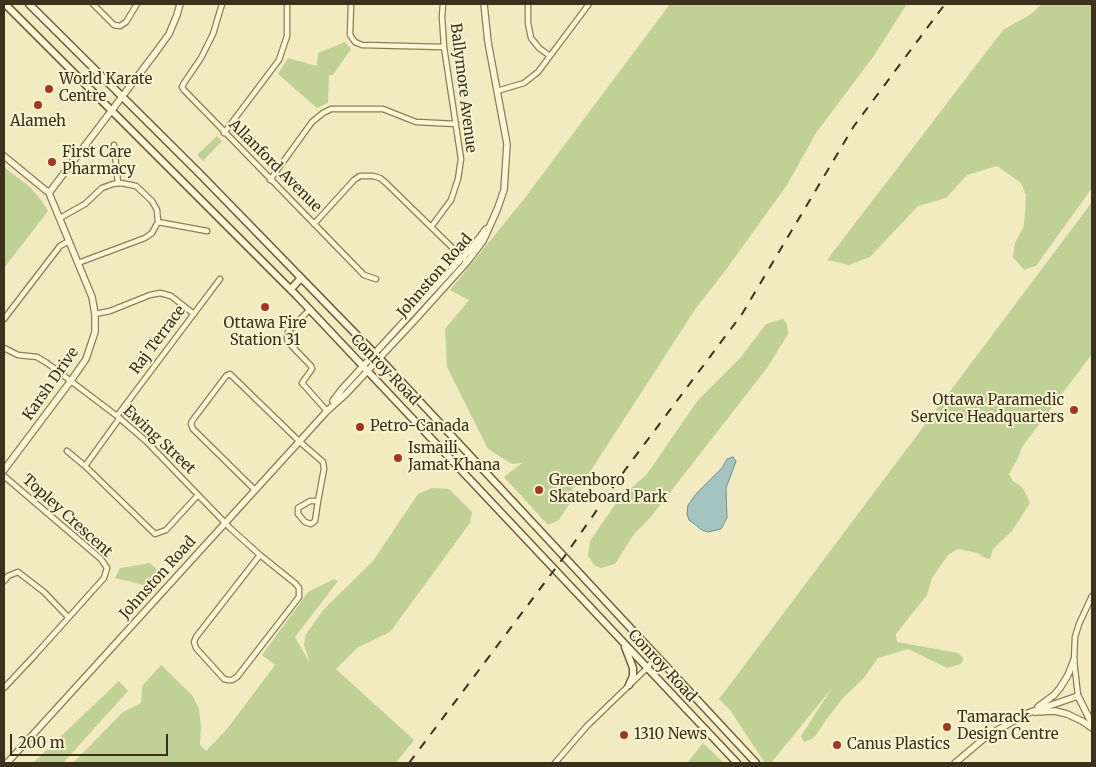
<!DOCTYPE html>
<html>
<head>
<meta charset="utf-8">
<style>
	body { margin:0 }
	#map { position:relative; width:1096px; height:767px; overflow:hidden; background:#f2ebc2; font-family:Merriweather,serif }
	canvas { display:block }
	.frame { position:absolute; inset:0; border:5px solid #3c311d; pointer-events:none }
	.scale { position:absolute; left:10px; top:734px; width:158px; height:22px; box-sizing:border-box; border:2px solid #3c311d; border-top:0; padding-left:6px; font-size:15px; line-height:18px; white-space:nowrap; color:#3c311d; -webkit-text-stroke:4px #f8f4d2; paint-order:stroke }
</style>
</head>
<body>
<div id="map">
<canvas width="1096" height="767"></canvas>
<div class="frame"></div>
<div class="scale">200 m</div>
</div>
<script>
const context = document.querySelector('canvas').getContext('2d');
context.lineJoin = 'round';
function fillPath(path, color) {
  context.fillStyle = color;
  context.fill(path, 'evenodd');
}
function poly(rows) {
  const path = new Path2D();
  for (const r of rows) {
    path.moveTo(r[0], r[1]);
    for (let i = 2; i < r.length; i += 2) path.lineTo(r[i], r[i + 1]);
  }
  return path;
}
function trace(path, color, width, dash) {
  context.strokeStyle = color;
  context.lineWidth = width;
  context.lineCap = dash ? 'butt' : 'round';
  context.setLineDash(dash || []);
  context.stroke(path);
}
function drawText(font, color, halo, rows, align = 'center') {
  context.font = font + ' Merriweather,serif';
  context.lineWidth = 4;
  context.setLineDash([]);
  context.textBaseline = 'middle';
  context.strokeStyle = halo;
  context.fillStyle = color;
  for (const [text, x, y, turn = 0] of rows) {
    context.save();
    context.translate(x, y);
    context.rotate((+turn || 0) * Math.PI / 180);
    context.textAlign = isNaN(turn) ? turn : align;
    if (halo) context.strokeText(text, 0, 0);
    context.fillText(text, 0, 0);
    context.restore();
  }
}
const green = poly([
	[670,4,907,4,873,57,816,133,787,185,725,271,696,308,586,478,572,489,576,493,559,520,548,525,504,477,522,463,512,464,488,449,447,367,445,329,469,300,450,290,524,199],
	[1042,4,1092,4,1092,188,1036,266,1024,270,1013,257,1015,243,1024,226,1026,195,1021,183,997,166,967,175,946,198,918,206,870,257,849,265,827,260,1003,30,1031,14],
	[345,42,351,49,333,75,329,75,328,103,317,108,278,74,288,58,317,66,318,53],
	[217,136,222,141,203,161,197,155],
	[4,167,31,188,42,201,48,211,4,268],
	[1092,202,1092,354,1022,447,1017,460,1009,474,1013,481,1023,488,1030,503,1012,531,993,549,990,559,983,557,978,553,958,549,948,555,932,578,927,595,896,634,897,642,958,653,963,658,963,661,961,664,947,668,908,649,878,658,863,679,844,697,826,720,816,735,812,739,804,742,801,736,832,688,771,763,765,763,730,710,719,699],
	[783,319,787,324,788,334,767,368,650,518,634,534,615,564,601,568,595,566,588,556,590,541,618,500,647,474,698,400,741,357,766,324],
	[432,488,449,489,472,512,470,523,390,632,357,648,336,669,414,740,396,763,73,763,123,712,141,703,142,686,161,665,192,695,199,709,201,727,200,745,206,751,227,729,275,665,262,655,308,592,334,579,338,581,295,637,310,663,304,645,306,634,324,609,373,561,418,494],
	[150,563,163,575,152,587,115,578,120,568],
	[119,681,128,691,63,763,33,763],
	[703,743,724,763,687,763]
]);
const water = poly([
	[733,457,736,461,735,464,726,488,727,518,721,529,708,532,702,530,689,520,687,514,688,505,696,494,722,468,727,459,733,457]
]);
const minor = poly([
	[93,4,114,25,120,26,126,22,137,4],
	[222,4,213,34,201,58,184,83,182,87,184,90,364,275,376,279],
	[351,4,350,35,355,42,362,45,444,47],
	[528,4,528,23,531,38,539,48,550,56],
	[497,91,524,83,538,72,589,4],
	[224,133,279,60,287,36,287,4],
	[114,145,118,183],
	[270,180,312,122,323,113,331,109,383,109,416,122,456,124],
	[60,218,85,204,102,188,113,184,121,183,136,186,152,201,157,210,158,222,152,233,145,238,78,263],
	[158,222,207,231],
	[314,224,354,180,360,176,373,176,380,178,386,183,467,262],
	[431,227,451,200,458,179,461,159,444,47,442,17,443,4],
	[310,309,288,332,287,338,288,342,311,366,312,369,302,383,327,411],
	[95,314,110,311,150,295,160,293,171,296,194,314],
	[4,319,60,246,69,241],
	[4,348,18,355,37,357,47,363,117,416,146,441,230,528,260,555],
	[117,416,220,279],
	[67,451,85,466,155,534,166,530,198,495],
	[85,466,119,419],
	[4,476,101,559,107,568,104,578,35,655,4,688],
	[255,490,193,429,191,424,192,421,226,376,230,374,300,442,323,462,324,469,318,501,310,501,298,508,298,514,305,522,311,524,315,521,318,501],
	[260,555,296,584,299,588,299,597,237,677,232,680,228,680,224,679,196,648,194,642,196,637,260,555],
	[4,581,8,576,18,572,44,592,68,617],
	[1078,696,1074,660,1075,637,1079,624,1092,596],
	[555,763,587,726,647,668,656,656]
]);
const tertiary = poly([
	[4,156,49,193,92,297,95,314,95,332,86,359,70,382,4,470],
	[49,193,156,52,169,34,177,15,180,4],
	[333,401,342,389,474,245,486,229],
	[1038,707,1054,695,1060,688,1068,675,1074,660],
	[1035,712,1055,711,1067,714,1082,721,1092,728],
	[7,763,327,411,346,394,413,322,467,262,483,241,497,210,504,190,507,144,488,42,484,4],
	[955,763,987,736,1028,713,1078,696,1092,724]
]);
const secondary = poly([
	[5,4,296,295,737,763],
	[29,4,199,173,384,363,756,763],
	[291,289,301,278],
	[625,647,633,668,633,676,629,685]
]);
const rail = poly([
	[409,763,564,557,625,470,742,314,854,126,945,4]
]);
const markers = [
	[49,89,5,"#a13722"],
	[38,105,5,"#a13722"],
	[52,162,5,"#a13722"],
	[265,307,5,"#a13722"],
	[1074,410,5,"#a13722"],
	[360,427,5,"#a13722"],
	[398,458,5,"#a13722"],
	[539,490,5,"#a13722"],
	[947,727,5,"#a13722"],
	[624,735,5,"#a13722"],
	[837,745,5,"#a13722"]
];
const poiNames = [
	["World Karate",59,80],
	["Centre",59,97],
	["Alameh",38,122,"center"],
	["First Care",62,153],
	["Pharmacy",62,170],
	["Ottawa Fire",265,324,"center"],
	["Station 31",265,341,"center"],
	["Ottawa Paramedic",1064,401,"right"],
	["Service Headquarters",1064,418,"right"],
	["Petro-Canada",370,427],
	["Ismaili",408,449],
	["Jamat Khana",408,466],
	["Greenboro",549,481],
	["Skateboard Park",549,498],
	["Tamarack",957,718],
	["Design Centre",957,735],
	["1310 News",634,735],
	["Canus Plastics",847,745]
];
const streetNames = [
	["Ballymore Avenue",463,88,83],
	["Allanford Avenue",275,166,45],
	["Johnston Road",435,276,-49],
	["Raj Terrace",158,340,-53],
	["Conroy Road",385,370,46],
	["Karsh Drive",51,384,-55],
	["Ewing Street",159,440,43],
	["Topley Crescent",67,516,42],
	["Johnston Road",158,578,-48],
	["Conroy Road",662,666,47]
];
fillPath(green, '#c0d195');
fillPath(water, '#a4c4c0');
trace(water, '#6a9390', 1);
trace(minor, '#8d7d57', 7);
trace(tertiary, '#8d7d57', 8);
trace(secondary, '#6f5d3a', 9);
trace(minor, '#fbf7d6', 4.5);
trace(tertiary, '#fbf7d6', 5.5);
trace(secondary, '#fbf7d6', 6);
trace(rail, '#3c311d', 2, [9, 9]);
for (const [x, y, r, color] of markers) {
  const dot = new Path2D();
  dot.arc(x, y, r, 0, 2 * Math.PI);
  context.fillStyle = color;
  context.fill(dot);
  trace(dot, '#f8f4d2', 2);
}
drawText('15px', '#3c311d', '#f8f4d2', poiNames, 'left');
drawText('15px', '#3c311d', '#f8f4d2', streetNames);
</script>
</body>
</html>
